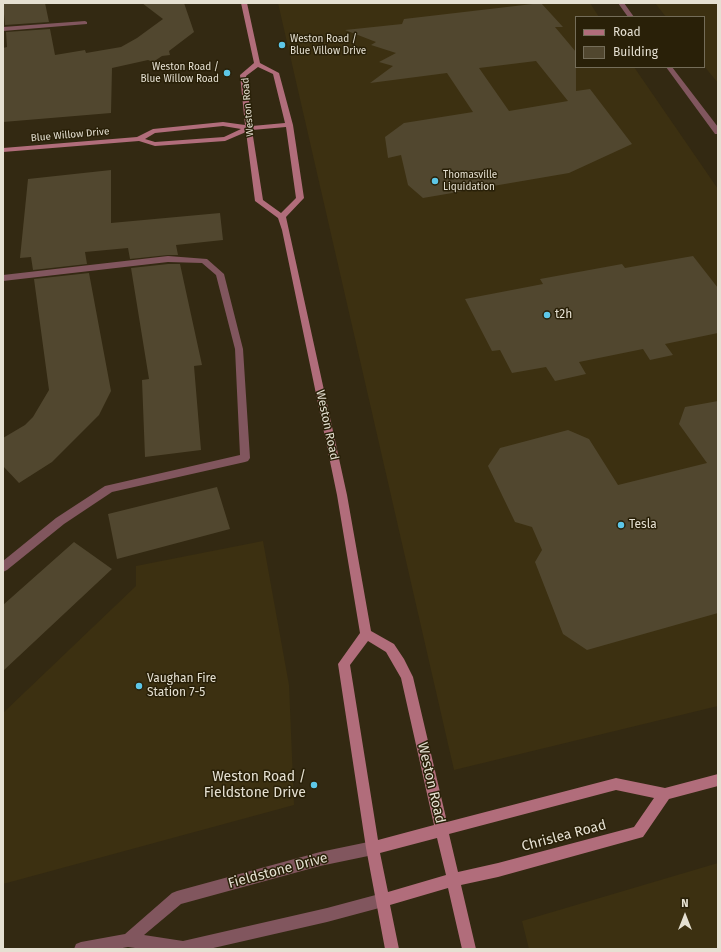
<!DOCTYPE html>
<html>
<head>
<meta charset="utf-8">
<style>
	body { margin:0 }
	#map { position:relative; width:721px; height:952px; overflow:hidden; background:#332912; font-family:"Fira Sans",sans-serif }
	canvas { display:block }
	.frame { position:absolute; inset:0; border:4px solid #e5e0d2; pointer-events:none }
	.legend { position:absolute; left:575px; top:16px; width:130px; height:52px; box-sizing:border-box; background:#292008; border:1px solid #746d59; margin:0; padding:5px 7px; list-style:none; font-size:12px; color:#e5e0d2 }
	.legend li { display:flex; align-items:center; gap:8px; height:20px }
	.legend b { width:20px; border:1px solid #746d59 }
	.north { position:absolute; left:665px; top:896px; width:40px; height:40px; -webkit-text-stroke:3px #292008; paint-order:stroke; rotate:0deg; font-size:11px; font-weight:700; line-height:16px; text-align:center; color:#e5e0d2 }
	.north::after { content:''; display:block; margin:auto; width:14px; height:18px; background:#e5e0d2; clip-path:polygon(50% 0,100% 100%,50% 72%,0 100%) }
</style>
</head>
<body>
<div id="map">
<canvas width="721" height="952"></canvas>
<div class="frame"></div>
<ul class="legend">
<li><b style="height:5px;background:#b16d7b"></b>Road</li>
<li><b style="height:11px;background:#51472f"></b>Building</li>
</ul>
<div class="north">N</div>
</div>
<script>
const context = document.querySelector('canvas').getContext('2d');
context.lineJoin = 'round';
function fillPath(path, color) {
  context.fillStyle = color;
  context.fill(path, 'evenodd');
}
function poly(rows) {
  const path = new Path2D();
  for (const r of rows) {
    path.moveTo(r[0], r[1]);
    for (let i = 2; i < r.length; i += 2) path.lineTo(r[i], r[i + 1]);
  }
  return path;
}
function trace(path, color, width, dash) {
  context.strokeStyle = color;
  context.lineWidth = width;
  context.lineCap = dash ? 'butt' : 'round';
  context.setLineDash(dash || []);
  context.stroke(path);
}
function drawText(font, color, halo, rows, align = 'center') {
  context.font = font + ' "Fira Sans",sans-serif';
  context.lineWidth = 3;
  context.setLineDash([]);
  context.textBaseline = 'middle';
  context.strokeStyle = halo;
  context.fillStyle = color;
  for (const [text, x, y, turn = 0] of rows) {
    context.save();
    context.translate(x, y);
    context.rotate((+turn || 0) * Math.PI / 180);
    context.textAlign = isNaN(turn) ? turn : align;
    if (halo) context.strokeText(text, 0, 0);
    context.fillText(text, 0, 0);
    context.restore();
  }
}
const built = poly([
	[278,3,590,3,599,17,576,17,576,67,634,67,718,189,718,706,454,770],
	[655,3,718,3,718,83,704,66,704,17,666,17],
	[263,541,289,685,294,805,3,884,3,713,136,586,136,566],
	[718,863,718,949,529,949,522,921]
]);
const building = poly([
	[3,3,45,3,49,22,5,25],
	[142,3,184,3,194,32,169,51,170,55,162,56,153,62,148,60,112,68,111,113,3,122,3,48,7,47,6,32,50,29,55,55,85,50,86,53,121,47,137,38,163,19],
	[541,3,563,27,555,27,576,52,576,91,590,89,632,144,569,173,423,198,408,185,401,155,388,158,385,137,404,123,473,112,447,73,370,83,393,66,379,62,396,53,371,45,376,42,345,30,402,24,404,19],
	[536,61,568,101,509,111,479,68],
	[111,170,111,223,220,213,223,240,176,245,178,255,168,255,130,259,128,248,85,252,87,264,33,270,31,257,20,258,28,179],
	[693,256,718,288,718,333,665,344,673,355,650,360,643,349,579,362,586,374,555,381,546,367,512,373,500,350,492,351,465,299,543,284,540,279,622,264,625,268],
	[168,264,180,264,202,365,194,366,201,450,145,457,142,380,149,379,131,268],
	[89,273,111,391,99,415,52,462,19,483,3,466,3,438,25,425,33,417,49,390,34,279],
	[718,401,718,613,587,650,563,634,535,562,542,550,532,527,515,522,488,466,500,448,568,430,589,439,618,485,707,463,679,424,685,407],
	[217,487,230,529,117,559,108,514],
	[74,542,112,569,3,671,3,605]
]);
const lane = poly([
	[168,256,207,259,224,274,243,349,250,458,248,461,245,462,112,492,64,524,7,570,3,572,3,561,56,518,105,486,240,455,235,349,216,275,202,263,168,262,3,281,3,275,168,256]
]);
const street = poly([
	[618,3,624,3,634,17,628,17,618,3],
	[85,21,87,22,87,24,3,31,3,27,85,21],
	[666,67,672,67,718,127,718,134,715,134,666,67],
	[373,841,378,843,380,848,378,853,373,855,320,866,181,904,144,935,183,941,327,908,383,893,388,895,390,900,388,905,383,907,327,922,209,949,142,949,128,947,117,949,74,949,76,944,81,942,125,934,172,893,177,891,320,852,373,841]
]);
const secondary = poly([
	[241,3,247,3,260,63,279,73,293,125,304,198,286,217,347,495,371,631,394,644,404,659,413,677,447,822,616,778,665,788,718,774,718,786,669,799,643,837,498,877,461,885,476,949,462,949,448,888,390,905,399,949,385,949,366,848,338,664,360,633,337,495,282,230,278,218,255,201,246,132,225,141,155,146,139,141,3,152,3,148,137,137,153,129,223,122,245,125,240,75,254,63,241,3],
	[258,67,273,74,285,123,252,126,246,76,258,67],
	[223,126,241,129,224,137,155,142,145,139,155,133,223,126],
	[286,127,296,198,281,213,263,200,252,130,286,127],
	[368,641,386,652,401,678,434,825,378,840,350,665,368,641],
	[616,790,654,798,634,827,498,863,458,872,449,834,616,790],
	[437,838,446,875,388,892,380,853,437,838]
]);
const markers = [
	[282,45,4,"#5dc7e8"],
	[227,73,4,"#5dc7e8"],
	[435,181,4,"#5dc7e8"],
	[547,315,4,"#5dc7e8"],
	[621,525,4,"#5dc7e8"],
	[139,686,4,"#5dc7e8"],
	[314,785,4,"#5dc7e8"]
];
const farPoinames = [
	["Weston Road /",290,39],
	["Blue Villow Drive",290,51],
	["Weston Road /",219,67,"right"],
	["Blue Willow Road",219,79,"right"],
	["Thomasville",443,175],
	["Liquidation",443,187]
];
const farStreetnames = [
	["Weston Road",248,107,-95],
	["Blue Willow Drive",70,135,-5]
];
const poiNames = [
	["t2h",555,315],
	["Tesla",629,525],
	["Vaughan Fire",147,679],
	["Station 7-5",147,693]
];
const streetNames = [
	["Weston Road",327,425,78]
];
const nearPoinames = [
	["Weston Road /",306,777],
	["Fieldstone Drive",306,793]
];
const nearStreetnames = [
	["Weston Road",431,783,77],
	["Chrislea Road",564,836,-15],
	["Fieldstone Drive",278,871,-15]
];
fillPath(built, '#3c3011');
fillPath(building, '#51472f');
fillPath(lane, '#81565e');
fillPath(street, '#81565e');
fillPath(secondary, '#b16d7b');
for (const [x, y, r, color] of markers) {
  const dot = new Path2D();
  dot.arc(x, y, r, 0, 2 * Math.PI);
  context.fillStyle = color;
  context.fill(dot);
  trace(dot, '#292008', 1.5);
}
drawText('10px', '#e5e0d2', '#292008', farPoinames, 'left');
drawText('10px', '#e5e0d2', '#292008', farStreetnames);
drawText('12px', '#e5e0d2', '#292008', poiNames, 'left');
drawText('12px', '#e5e0d2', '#292008', streetNames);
drawText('14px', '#e5e0d2', '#292008', nearPoinames, 'right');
drawText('14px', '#e5e0d2', '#292008', nearStreetnames);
</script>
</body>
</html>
